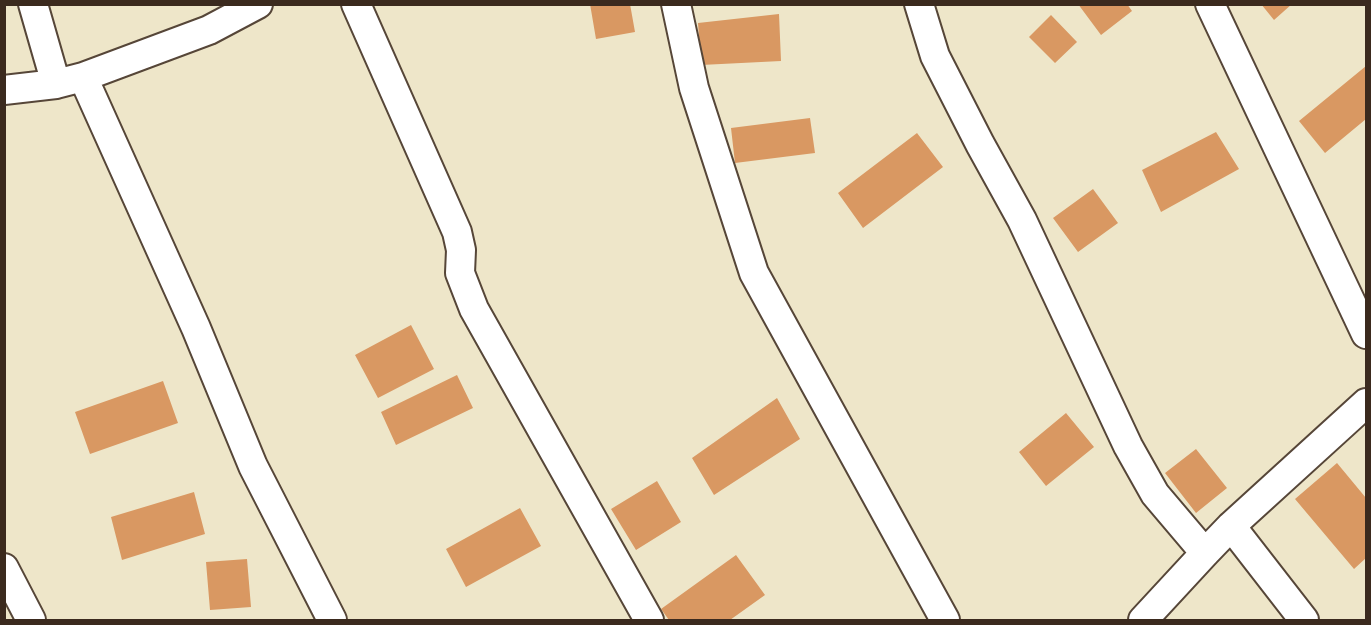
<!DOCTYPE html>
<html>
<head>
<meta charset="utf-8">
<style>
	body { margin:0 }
	#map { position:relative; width:1371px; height:625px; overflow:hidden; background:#eee6c9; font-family:Sriracha,sans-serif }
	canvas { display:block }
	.frame { position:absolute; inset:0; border:6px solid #3b2a1e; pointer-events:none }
</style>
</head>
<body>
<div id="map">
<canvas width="1371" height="625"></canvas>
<div class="frame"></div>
</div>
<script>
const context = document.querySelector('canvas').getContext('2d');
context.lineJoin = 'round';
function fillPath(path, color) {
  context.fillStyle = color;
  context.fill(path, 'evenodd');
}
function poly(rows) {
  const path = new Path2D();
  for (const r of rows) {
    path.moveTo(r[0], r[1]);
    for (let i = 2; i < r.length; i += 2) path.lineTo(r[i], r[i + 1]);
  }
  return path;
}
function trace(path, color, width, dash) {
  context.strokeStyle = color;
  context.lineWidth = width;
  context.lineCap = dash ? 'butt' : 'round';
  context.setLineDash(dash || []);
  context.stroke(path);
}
const building = poly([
	[590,4,630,4,635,32,596,39],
	[1078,4,1127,4,1132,11,1101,35],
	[1261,4,1292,4,1274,20],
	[779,14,781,61,701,65,698,23],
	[1051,15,1077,42,1055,63,1029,37],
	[1366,66,1366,119,1325,153,1299,121],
	[810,118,815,153,735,163,731,128],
	[1216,132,1239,169,1161,212,1142,170],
	[917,133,943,167,863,228,838,193],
	[1093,189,1118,223,1078,252,1053,218],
	[411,325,434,369,378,398,355,355],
	[457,375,473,408,396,445,381,412],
	[163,381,178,423,90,454,75,412],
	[777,398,800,439,714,495,692,458],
	[1066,413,1094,447,1046,486,1019,452],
	[1196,449,1227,488,1196,513,1165,473],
	[1337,463,1366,498,1366,558,1354,569,1295,499],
	[657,481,681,522,636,550,611,509],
	[194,492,205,534,122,560,111,517],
	[520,508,541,546,466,587,446,549],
	[736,555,765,595,730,620,669,620,661,609],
	[247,559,251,607,210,610,206,562]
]);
const street = poly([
	[33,4,56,84],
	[356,4,457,232,461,250,460,273,474,309,649,620],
	[676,4,694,88,754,273,945,620],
	[919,4,935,56,980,144,1022,220,1128,446,1155,494,1205,553],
	[1210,4,1366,334],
	[83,77,196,328,253,466,332,620],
	[4,90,56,84,83,77,209,30,258,4],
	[1231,526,1304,620],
	[4,568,31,620],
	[1143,620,1205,553,1231,526,1366,403]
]);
fillPath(building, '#d99862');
trace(street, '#564638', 32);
trace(street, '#fff', 28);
</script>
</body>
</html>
